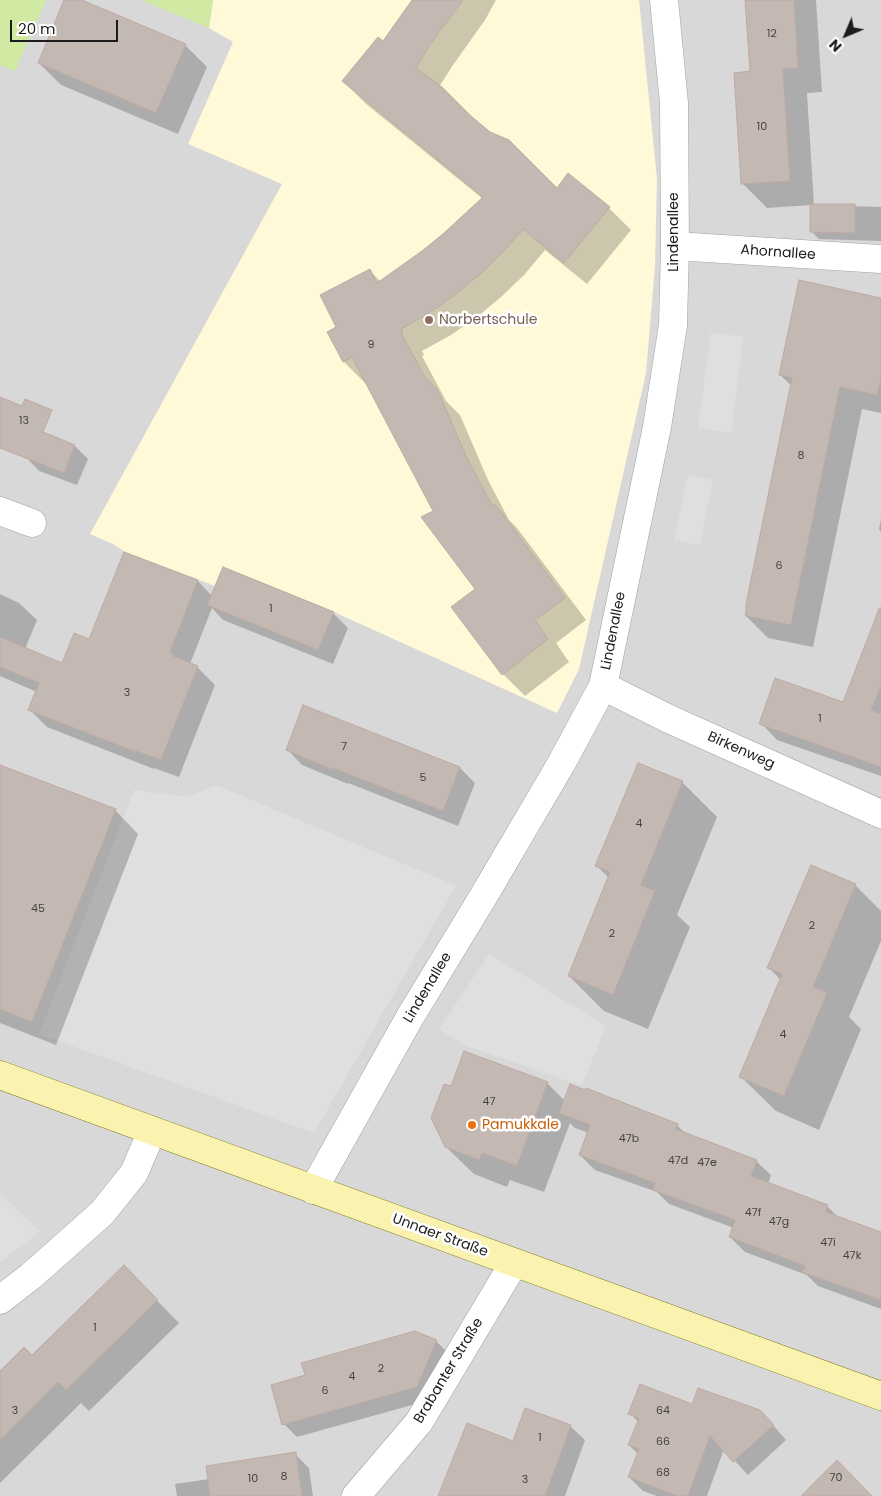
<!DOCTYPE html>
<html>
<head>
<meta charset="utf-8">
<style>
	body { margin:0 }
	#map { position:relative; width:881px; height:1496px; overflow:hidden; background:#ede7e0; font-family:Poppins,sans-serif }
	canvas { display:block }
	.north { position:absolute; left:821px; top:10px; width:50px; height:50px; -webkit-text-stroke:4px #fff; paint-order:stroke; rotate:225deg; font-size:14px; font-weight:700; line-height:20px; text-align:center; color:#1b1b1b }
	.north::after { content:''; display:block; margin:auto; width:18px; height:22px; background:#1b1b1b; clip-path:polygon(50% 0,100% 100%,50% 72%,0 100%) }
	.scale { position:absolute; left:10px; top:20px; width:108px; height:22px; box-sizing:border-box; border:2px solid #1b1b1b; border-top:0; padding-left:6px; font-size:15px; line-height:18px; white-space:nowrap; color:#1b1b1b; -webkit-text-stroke:4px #fff; paint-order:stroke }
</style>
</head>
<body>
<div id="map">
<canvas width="881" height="1496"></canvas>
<div class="north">N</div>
<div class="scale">20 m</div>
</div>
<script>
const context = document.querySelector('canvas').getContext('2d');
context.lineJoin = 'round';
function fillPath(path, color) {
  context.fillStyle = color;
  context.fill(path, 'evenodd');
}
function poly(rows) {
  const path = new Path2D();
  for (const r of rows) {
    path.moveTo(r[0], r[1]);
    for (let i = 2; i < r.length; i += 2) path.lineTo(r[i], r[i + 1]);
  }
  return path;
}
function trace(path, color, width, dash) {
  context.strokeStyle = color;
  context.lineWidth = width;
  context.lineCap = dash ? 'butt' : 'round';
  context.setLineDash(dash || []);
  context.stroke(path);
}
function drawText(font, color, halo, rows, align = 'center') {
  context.font = font + ' Poppins,sans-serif';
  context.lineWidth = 5;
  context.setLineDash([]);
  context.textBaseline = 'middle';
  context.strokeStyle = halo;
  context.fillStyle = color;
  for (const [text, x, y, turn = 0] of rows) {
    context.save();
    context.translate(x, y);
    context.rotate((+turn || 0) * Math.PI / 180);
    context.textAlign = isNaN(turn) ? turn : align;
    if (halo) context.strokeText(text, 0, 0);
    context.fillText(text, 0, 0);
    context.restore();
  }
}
const residential = poly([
	[0,0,881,0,881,1496,0,1496]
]);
const education = poly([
	[213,0,639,0,657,179,655,266,646,373,579,669,557,713,334,612,223,567,215,586,127,553,113,544,90,534,282,184,188,144,233,42,209,28]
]);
const grass = poly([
	[0,0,46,0,15,71,0,65],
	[141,0,213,0,209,28]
]);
const parking = poly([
	[711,332,743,337,731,433,698,428],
	[688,475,713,480,700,545,674,540],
	[216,785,456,886,314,1133,39,1034,134,790,188,797],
	[489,954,606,1026,582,1086,464,1045,439,1029],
	[0,1193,40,1232,0,1262]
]);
const shadow = poly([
	[66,0,78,0,185,45,207,67,178,134,61,85,39,63],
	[414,0,496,0,485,20,453,65,439,87,470,117,557,190,609,208,631,230,587,284,545,250,524,275,501,297,477,317,451,335,422,351,424,355,422,356,446,401,460,415,488,480,509,520,517,528,586,620,556,643,569,662,525,696,503,674,477,590,367,383,366,384,344,362,329,333,338,328,370,271,381,282,423,252,483,199,365,103,343,81,383,43],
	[746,0,816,0,822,92,807,93,814,205,881,207,881,241,819,239,811,231,811,205,767,208,743,184,751,73],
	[881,299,881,413,862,409,813,647,768,638,745,615,792,386,780,375],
	[75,446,88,459,77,485,39,471,26,457],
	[881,519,881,532,879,529],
	[125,553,198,581,212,596,333,613,348,628,333,664,223,620,212,608,190,664,197,667,215,685,179,777,154,768,154,769,47,727,30,710,37,692,0,676,0,594,19,603,37,620,25,649,63,664,89,641],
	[881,606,881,776,777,740,761,723,844,703,864,655],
	[287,749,460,768,475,783,458,826,348,783,348,784,302,765],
	[0,766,115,810,138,834,56,1045,0,1023],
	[682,782,717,817,677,915,690,927,648,1029,604,1011,569,976,609,878,597,866],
	[855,885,881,911,881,941,849,1017,861,1029,819,1130,776,1111,741,1077,781,980,769,968],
	[547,1083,565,1101,677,1125,687,1135,756,1161,771,1175,768,1184,827,1206,839,1218,881,1233,881,1309,818,1286,807,1275,745,1252,730,1237,734,1228,669,1204,657,1192,595,1170,580,1155,589,1133,575,1128,570,1123,544,1192,510,1180,507,1187,474,1174,446,1147,452,1087],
	[124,1267,179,1323,89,1411,81,1403,0,1483,0,1373,32,1357],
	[436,1341,449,1354,430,1400,297,1437,284,1424],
	[693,1406,773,1425,786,1440,748,1475,724,1449,707,1496,657,1496,643,1491,629,1477,638,1454,629,1445,638,1422,630,1413],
	[570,1426,585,1440,565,1496,439,1496,514,1443],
	[295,1454,309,1468,313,1496,177,1496,175,1484,209,1479]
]);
const building = poly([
	[64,0,82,0,186,44,156,113,38,63,64,0],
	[412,0,463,0,431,43,416,68,443,88,471,116,490,132,509,140,557,188,568,173,610,207,564,263,523,229,502,253,479,275,455,295,429,313,401,329,403,332,401,333,425,377,438,391,466,456,493,507,495,504,565,598,535,620,548,639,502,675,451,607,475,589,421,517,433,511,352,357,343,362,327,332,336,327,320,295,370,269,377,283,422,251,443,234,483,197,342,81,378,37,383,41,412,0],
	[745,0,794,0,798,68,783,69,790,181,741,184,734,73,750,71,745,0],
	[810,204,855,204,855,233,810,232,810,204],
	[799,280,881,298,881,378,877,395,840,387,791,625,746,616,746,604,792,378,779,375,799,280],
	[0,397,22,406,25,399,52,410,43,432,75,445,64,473,0,448,0,397],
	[124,552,198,580,170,652,174,653,173,656,198,666,161,760,136,751,136,752,28,710,39,683,0,667,0,637,62,663,74,633,89,639,124,552],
	[223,567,334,612,318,650,207,605,223,567],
	[879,609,881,610,881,686,871,710,881,714,881,767,759,724,775,678,843,702,879,609],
	[303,705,460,767,443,811,333,768,333,770,286,750,303,705],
	[638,763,683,781,641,885,655,891,613,995,568,976,610,872,595,866,638,763],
	[0,765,116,809,32,1022,0,1009,0,765],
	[811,865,856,884,813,987,827,993,784,1096,739,1077,782,974,767,968,811,865],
	[464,1051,548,1082,517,1166,482,1153,479,1160,445,1147,431,1118,444,1084,451,1086,464,1051],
	[570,1084,585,1090,586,1088,678,1124,676,1129,757,1160,751,1176,828,1205,826,1212,881,1232,881,1300,802,1272,805,1266,729,1237,735,1220,653,1190,655,1183,579,1155,590,1125,559,1113,570,1084],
	[124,1265,158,1300,66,1390,58,1382,0,1440,0,1371,24,1347,32,1355,124,1265],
	[415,1331,437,1340,417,1387,282,1425,271,1385,305,1375,301,1363,415,1331],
	[640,1384,692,1404,698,1388,760,1410,774,1425,733,1462,710,1436,688,1496,677,1496,628,1477,639,1449,628,1445,639,1418,628,1414,640,1384],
	[525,1408,571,1425,545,1496,438,1496,467,1423,513,1441,525,1408],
	[296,1452,302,1496,210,1496,206,1466,296,1452],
	[837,1460,872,1496,801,1496,837,1460]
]);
const street = poly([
	[675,246,881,259],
	[0,511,32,523],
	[603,686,669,719,881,814],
	[313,1190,410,1017,483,897,561,764,603,686,657,427,673,325,675,246,674,103,664,0],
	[0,1300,31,1276,102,1213,134,1173,152,1131],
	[356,1496,419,1422,514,1263]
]);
const secondary = poly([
	[0,1075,881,1396]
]);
const markers = [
	[429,320,5,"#8d6e63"],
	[472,1125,5,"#e8710a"]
];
const numberNames = [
	["12",772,34],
	["10",762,127],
	["9",371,345],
	["13",24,421],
	["8",801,456],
	["6",779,566],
	["1",271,609],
	["3",127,693],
	["1",820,719],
	["7",344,747],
	["5",423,778],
	["4",639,824],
	["45",38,909],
	["2",812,926],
	["2",612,934],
	["4",783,1035],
	["47",489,1102],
	["47b",629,1139],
	["47d",678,1161],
	["47e",707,1163],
	["47f",753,1213],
	["47g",779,1222],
	["47i",828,1243],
	["47k",852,1256],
	["1",95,1328],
	["2",381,1369],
	["4",352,1377],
	["6",325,1391],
	["3",15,1411],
	["64",663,1411],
	["1",540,1438],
	["66",663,1442],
	["68",663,1473],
	["8",284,1477],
	["70",836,1478],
	["10",253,1479],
	["3",525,1480]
];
const streetNames = [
	["Lindenallee",674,232,-90],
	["Ahornallee",778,253,4],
	["Lindenallee",614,631,-79],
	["Birkenweg",741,751,24],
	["Lindenallee",428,988,-59],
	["Unnaer Straße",440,1236,20],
	["Brabanter Straße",449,1371,-59]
];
const educationNames = [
	["Norbertschule",439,320]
];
const foodNames = [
	["Pamukkale",482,1125]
];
fillPath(residential, '#d9d8d8');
fillPath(education, '#fff9d7');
fillPath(grass, '#d0e9a3');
fillPath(parking, '#dfdfdf');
fillPath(shadow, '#0003');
fillPath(building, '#c4b8b3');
trace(building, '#bfaaa2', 1);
trace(street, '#a2a2a2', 29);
trace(secondary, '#716d02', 29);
trace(street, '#fff', 28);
trace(secondary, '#faf3b0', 28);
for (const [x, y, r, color] of markers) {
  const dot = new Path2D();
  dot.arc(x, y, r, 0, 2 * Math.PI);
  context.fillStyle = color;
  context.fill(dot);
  trace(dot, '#fff', 2);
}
drawText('11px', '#454241', null, numberNames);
drawText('14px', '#1b1b1b', '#fff', streetNames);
drawText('14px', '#785e54', '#fff', educationNames, 'left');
drawText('14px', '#c56008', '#fff', foodNames, 'left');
</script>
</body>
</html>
